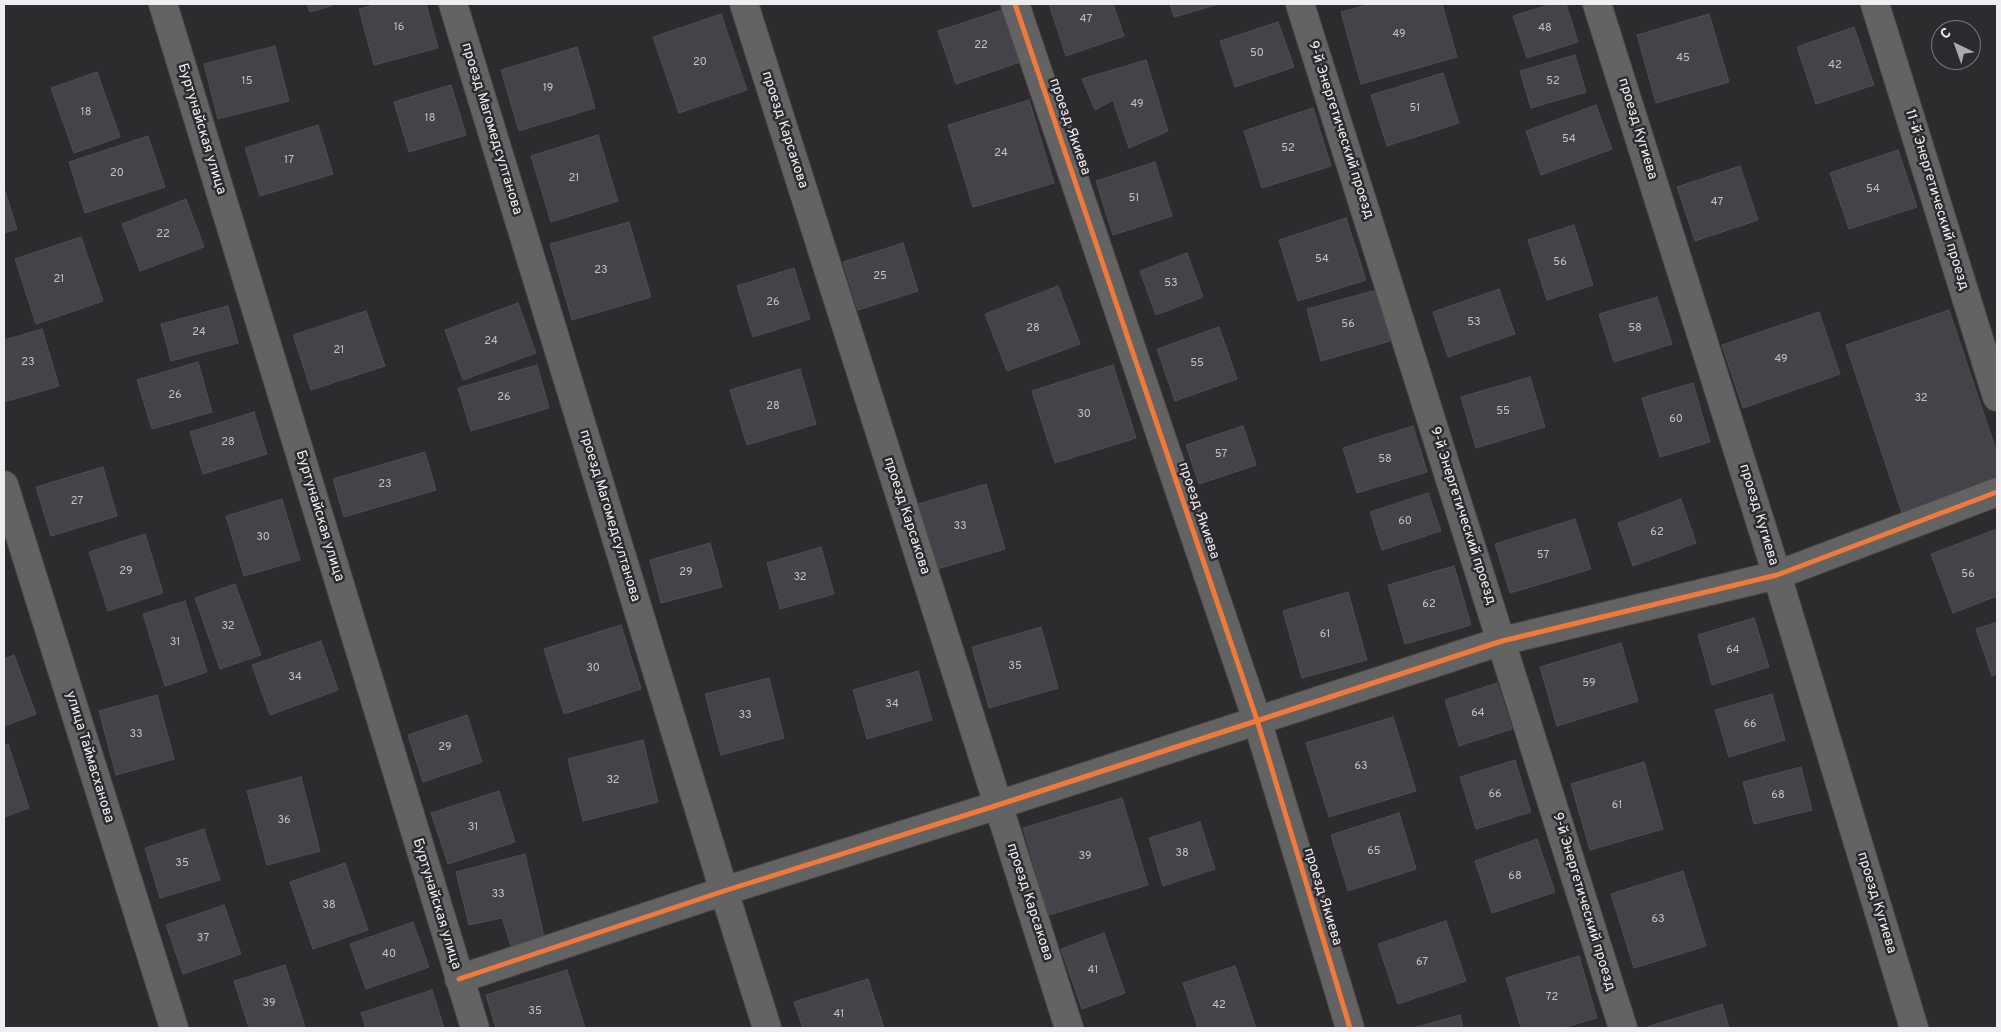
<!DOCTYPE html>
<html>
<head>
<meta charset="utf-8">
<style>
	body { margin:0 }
	#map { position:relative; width:2001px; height:1032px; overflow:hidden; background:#2d2b2e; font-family:Overpass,sans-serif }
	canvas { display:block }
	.frame { position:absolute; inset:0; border:5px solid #efedf1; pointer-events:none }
	.north { position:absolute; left:1931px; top:20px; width:50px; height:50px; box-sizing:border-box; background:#2d2a2f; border:1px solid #7b787d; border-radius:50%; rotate:318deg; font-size:14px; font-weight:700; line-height:20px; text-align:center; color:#efedf1 }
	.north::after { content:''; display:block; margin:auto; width:18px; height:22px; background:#aba9ad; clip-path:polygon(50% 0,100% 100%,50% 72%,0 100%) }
</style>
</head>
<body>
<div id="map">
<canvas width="2001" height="1032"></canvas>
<div class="frame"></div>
<div class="north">С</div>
</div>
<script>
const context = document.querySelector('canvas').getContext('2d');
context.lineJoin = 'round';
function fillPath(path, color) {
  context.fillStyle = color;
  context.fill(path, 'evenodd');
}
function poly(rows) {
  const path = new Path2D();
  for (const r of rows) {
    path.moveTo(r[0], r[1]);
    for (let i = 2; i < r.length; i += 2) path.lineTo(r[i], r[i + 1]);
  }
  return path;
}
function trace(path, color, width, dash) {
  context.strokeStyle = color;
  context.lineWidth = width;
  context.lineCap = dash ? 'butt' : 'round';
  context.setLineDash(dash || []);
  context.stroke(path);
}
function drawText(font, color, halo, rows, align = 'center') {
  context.font = font + ' Overpass,sans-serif';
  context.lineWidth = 5;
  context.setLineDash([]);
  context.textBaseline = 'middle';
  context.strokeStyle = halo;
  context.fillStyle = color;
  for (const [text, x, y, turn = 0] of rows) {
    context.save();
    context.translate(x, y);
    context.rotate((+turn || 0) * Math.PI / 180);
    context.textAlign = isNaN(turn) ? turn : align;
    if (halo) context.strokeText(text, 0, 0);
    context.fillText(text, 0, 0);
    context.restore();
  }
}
const building = poly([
	[307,4,337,4,310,12,307,4],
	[378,4,426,4,438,48,374,65,359,9,378,4],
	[1049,4,1113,4,1124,36,1066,56,1049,4],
	[1170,4,1219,4,1174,17,1170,4],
	[1371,4,1442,4,1457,57,1361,84,1341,12,1371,4],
	[1551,4,1566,4,1578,42,1527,58,1513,16,1551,4],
	[1005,9,1023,61,956,84,938,31,1005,9],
	[721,14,747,90,679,113,653,37,721,14],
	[1709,14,1729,82,1656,103,1637,35,1709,14],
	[1278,22,1294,67,1235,87,1220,41,1278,22],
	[1854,27,1874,85,1816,104,1797,47,1854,27],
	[275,46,289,101,218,119,204,64,275,46],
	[577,47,595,108,519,131,501,70,577,47],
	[1575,55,1586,92,1531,108,1520,71,1575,55],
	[1146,60,1168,131,1129,148,1113,100,1095,110,1082,79,1146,60],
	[97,72,120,137,74,153,51,88,97,72],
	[1443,73,1459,123,1387,146,1371,95,1443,73],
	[451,85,466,135,409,152,394,102,451,85],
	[1029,100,1054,183,973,207,948,125,1029,100],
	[1596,105,1612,149,1541,175,1526,131,1596,105],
	[1313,108,1331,166,1262,188,1244,131,1313,108],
	[318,125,333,174,260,196,245,148,318,125],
	[598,135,618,201,551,222,531,156,598,135],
	[148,136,165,187,85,213,69,162,148,136],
	[1898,150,1917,207,1849,229,1830,173,1898,150],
	[1155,162,1172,216,1113,235,1096,181,1155,162],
	[1740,166,1758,220,1695,241,1677,187,1740,166],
	[4,188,17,229,4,233,4,188],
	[186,199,204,247,140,271,122,224,186,199],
	[1346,218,1366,280,1298,301,1279,240,1346,218],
	[629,222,651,297,572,320,550,244,629,222],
	[1574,225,1593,285,1547,300,1528,240,1574,225],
	[81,237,103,301,36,324,15,259,81,237],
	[903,243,918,291,858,310,843,262,903,243],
	[1187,253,1203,297,1156,315,1140,271,1187,253],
	[794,268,810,319,753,337,737,286,794,268],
	[1058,286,1080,344,1007,371,985,314,1058,286],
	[1499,289,1515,334,1448,357,1433,312,1499,289],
	[1376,290,1390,341,1321,361,1307,309,1376,290],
	[1657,297,1672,344,1614,362,1599,314,1657,297],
	[518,303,536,353,463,380,445,330,518,303],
	[228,306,238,343,171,361,161,324,228,306],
	[1949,310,1997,453,1997,481,1902,513,1846,345,1949,310],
	[366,311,385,366,311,390,293,335,366,311],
	[1819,312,1840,374,1743,408,1722,345,1819,312],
	[1219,327,1237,379,1175,401,1157,349,1219,327],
	[42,329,59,386,4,402,4,340,42,329],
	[198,362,212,412,152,429,137,380,198,362],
	[537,365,549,408,471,431,458,388,537,365],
	[1113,365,1136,438,1055,463,1032,391,1113,365],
	[800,369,816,424,747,445,730,390,800,369],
	[1530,377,1545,427,1476,448,1461,397,1530,377],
	[1693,383,1710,442,1660,457,1642,398,1693,383],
	[254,412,267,454,203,474,190,432,254,412],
	[1243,426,1256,465,1199,484,1186,445,1243,426],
	[1413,426,1427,472,1357,493,1343,448,1413,426],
	[425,452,436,490,344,517,333,479,425,452],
	[103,467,117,516,51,536,36,487,103,467],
	[986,484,1005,549,934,570,915,505,986,484],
	[1428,493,1441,531,1382,550,1370,512,1428,493],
	[282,499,300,560,244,576,226,516,282,499],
	[1681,499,1696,543,1633,566,1618,523,1681,499],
	[1575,519,1591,569,1510,593,1495,544,1575,519],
	[1997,529,1997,596,1953,613,1931,554,1997,529],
	[145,534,163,593,108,611,89,552,145,534],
	[710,543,722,587,661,603,650,560,710,543],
	[821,547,834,594,780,609,767,563,821,547],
	[1454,566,1471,625,1405,644,1388,585,1454,566],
	[235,584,261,655,220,669,195,598,235,584],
	[1348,592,1367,660,1302,678,1283,611,1348,592],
	[185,601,207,672,165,686,143,614,185,601],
	[1754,618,1769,667,1712,685,1698,635,1754,618],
	[1997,622,1997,674,1992,676,1976,629,1997,622],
	[621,625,641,689,564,714,544,649,621,625],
	[1041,627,1058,688,989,708,972,647,1041,627],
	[321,641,338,690,270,715,252,665,321,641],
	[1621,643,1638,701,1557,726,1540,667,1621,643],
	[14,655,36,714,4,726,4,659,14,655],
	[918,671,932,720,867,739,853,690,918,671],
	[769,678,784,738,721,755,705,694,769,678],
	[1497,683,1512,729,1459,746,1445,700,1497,683],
	[1772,694,1785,740,1729,757,1715,710,1772,694],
	[157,695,174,759,116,775,99,711,157,695],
	[467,715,482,762,423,782,408,735,467,715],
	[1393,717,1416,791,1329,817,1306,743,1393,717],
	[643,740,658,802,583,821,568,759,643,740],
	[8,744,29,808,4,817,4,746,8,744],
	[1515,760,1531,812,1476,829,1460,777,1515,760],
	[1644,762,1663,829,1590,850,1571,784,1644,762],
	[1801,767,1812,810,1754,824,1743,782,1801,767],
	[301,777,320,851,267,865,247,791,301,777],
	[499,791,515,842,448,864,431,813,499,791],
	[1122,798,1148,885,1049,915,1023,828,1122,798],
	[1399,813,1416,869,1348,891,1331,835,1399,813],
	[1200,822,1215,869,1163,886,1149,838,1200,822],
	[204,829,220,880,160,898,145,848,204,829],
	[1537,839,1555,892,1492,913,1475,861,1537,839],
	[525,854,544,937,511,946,502,918,469,925,456,872,525,854],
	[345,863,368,930,313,949,290,882,345,863],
	[1683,871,1706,946,1634,968,1611,894,1683,871],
	[224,905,241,954,183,974,166,925,224,905],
	[1446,921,1466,981,1398,1004,1378,944,1446,921],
	[413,922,429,967,366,989,350,944,413,922],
	[1104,933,1125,993,1082,1009,1061,949,1104,933],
	[1579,956,1597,1018,1562,1028,1521,1028,1506,978,1579,956],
	[285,965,305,1027,249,1028,234,981,285,965],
	[1235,966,1256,1028,1198,1028,1183,983,1235,966],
	[567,970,585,1028,496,1028,486,995,567,970],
	[868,979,884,1028,803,1028,794,1002,868,979],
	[432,990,444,1028,366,1028,361,1013,432,990],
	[1722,1004,1729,1028,1648,1028,1647,1027,1722,1004],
	[1460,1015,1463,1028,1413,1028,1460,1015]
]);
const street = poly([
	[163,4,475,1028],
	[453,4,724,891,767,1028],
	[744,4,1069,1028],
	[1015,4,1257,720,1350,1028],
	[1300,4,1623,1028],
	[1597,4,1777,575,1914,1028],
	[1875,4,1997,397],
	[4,485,174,1028],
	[459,979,724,891,998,805,1502,641,1777,575,1997,492]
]);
const cycleway = poly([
	[1015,4,1257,720,1350,1028],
	[459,979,724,891,998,805,1502,641,1777,575,1997,492]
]);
const numberNames = [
	["47",1086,20],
	["16",399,28],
	["48",1545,29],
	["49",1399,35],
	["22",981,46],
	["50",1257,54],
	["45",1683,59],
	["20",700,63],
	["42",1835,66],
	["15",247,82],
	["52",1553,82],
	["19",548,89],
	["49",1137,105],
	["51",1415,109],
	["18",86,113],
	["18",430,119],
	["54",1569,140],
	["52",1288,149],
	["24",1001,154],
	["17",289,161],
	["20",117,174],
	["21",574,179],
	["54",1873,190],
	["51",1134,199],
	["47",1717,203],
	["22",163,235],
	["54",1322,260],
	["56",1560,263],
	["23",601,271],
	["25",880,277],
	["21",59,280],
	["53",1171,284],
	["26",773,303],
	["53",1474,323],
	["56",1348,325],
	["28",1033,329],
	["58",1635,329],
	["24",199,333],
	["24",491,342],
	["21",339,351],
	["49",1781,360],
	["23",28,363],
	["55",1197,364],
	["26",175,396],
	["26",504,398],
	["32",1921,399],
	["28",773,407],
	["55",1503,412],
	["30",1084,415],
	["60",1676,420],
	["28",228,443],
	["57",1221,455],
	["58",1385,460],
	["23",385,485],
	["27",77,502],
	["60",1405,522],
	["33",960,527],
	["62",1657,533],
	["30",263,538],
	["57",1543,556],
	["29",126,572],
	["29",686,573],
	["56",1968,575],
	["32",800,578],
	["62",1429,605],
	["32",228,627],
	["61",1325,635],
	["31",175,643],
	["64",1733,651],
	["35",1015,667],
	["30",593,669],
	["34",295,678],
	["59",1589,684],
	["34",892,705],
	["64",1478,714],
	["33",745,716],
	["66",1750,725],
	["33",136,735],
	["29",445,748],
	["63",1361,767],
	["32",613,781],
	["66",1495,795],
	["68",1778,796],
	["61",1617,806],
	["36",284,821],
	["31",473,828],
	["65",1374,852],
	["38",1182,854],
	["39",1085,857],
	["35",182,864],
	["68",1515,877],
	["33",498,895],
	["38",329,906],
	["63",1658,920],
	["37",203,939],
	["40",389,955],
	["67",1422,963],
	["41",1093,971],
	["72",1552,998],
	["39",269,1004],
	["42",1219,1006],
	["35",535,1012],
	["41",839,1015]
];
const streetNames = [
	["проезд Якиева",1069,127,71],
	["Буртунайская улица",201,129,73],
	["проезд Магомедсултанова",491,129,73],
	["проезд Кугиева",1637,129,73],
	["проезд Карсакова",784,130,72],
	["9-й Энергетический проезд",1340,130,72],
	["11-й Энергетический проезд",1936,200,73],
	["проезд Якиева",1198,511,71],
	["проезд Кугиева",1758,515,73],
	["Буртунайская улица",319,516,73],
	["проезд Магомедсултанова",609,516,73],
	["проезд Карсакова",906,516,72],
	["9-й Энергетический проезд",1462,516,72],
	["улица Таймасханова",89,757,73],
	["проезд Якиева",1322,897,73],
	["проезд Карсакова",1029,902,72],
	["9-й Энергетический проезд",1583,902,73],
	["проезд Кугиева",1876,903,73],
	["Буртунайская улица",436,904,73]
];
fillPath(building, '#454249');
trace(building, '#504e52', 1);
trace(street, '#484748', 30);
trace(street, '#646363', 28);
trace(cycleway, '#f17a3a', 5);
drawText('11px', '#c4c2c7', null, numberNames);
drawText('14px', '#efedf1', '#2d2a2f', streetNames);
</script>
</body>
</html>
